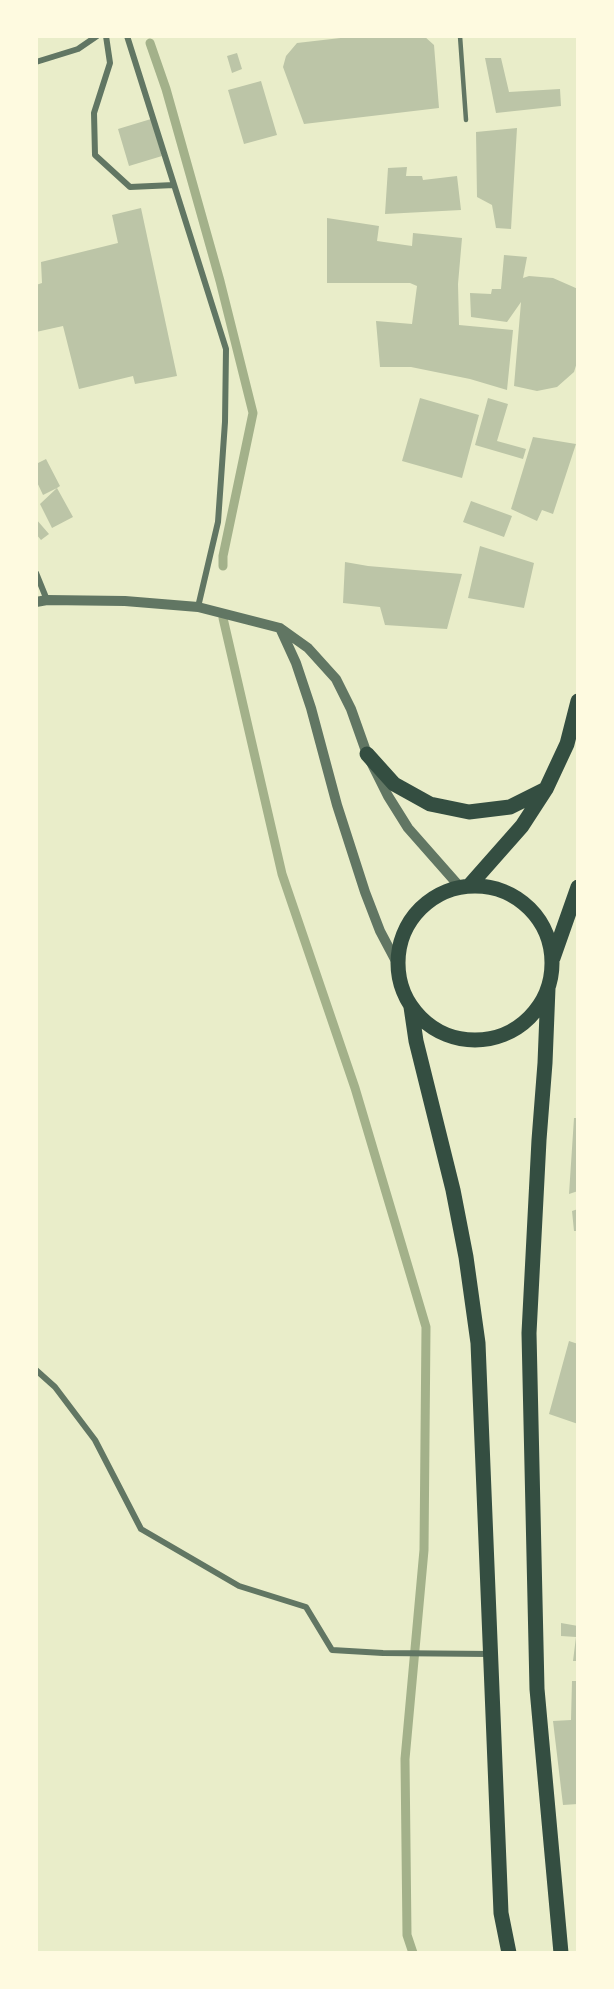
<!DOCTYPE html>
<html>
<head>
<meta charset="utf-8">
<style>
	body { margin:0 }
	#map { position:relative; width:614px; height:1989px; overflow:hidden; background:#e9edc9; font-family:Manrope,sans-serif }
	canvas { display:block }
	.frame { position:absolute; inset:0; border:38px solid #fefae0; pointer-events:none }
</style>
</head>
<body>
<div id="map">
<canvas width="614" height="1989"></canvas>
<div class="frame"></div>
</div>
<script>
const context = document.querySelector('canvas').getContext('2d');
context.lineJoin = 'round';
function poly(rows) {
  const path = new Path2D();
  for (const r of rows) {
    if (r.length === 3) {
      path.moveTo(r[0] + r[2], r[1]);
      path.arc(r[0], r[1], r[2], 0, 2 * Math.PI);
      continue;
    }
    path.moveTo(r[0], r[1]);
    for (let i = 2; i < r.length; i += 2) path.lineTo(r[i], r[i + 1]);
  }
  return path;
}
function trace(path, color, width, dash) {
  context.strokeStyle = color;
  context.lineWidth = width;
  context.lineCap = dash ? 'butt' : 'round';
  context.setLineDash(dash || []);
  context.stroke(path);
}
function fillPath(path, color) {
  context.fillStyle = color;
  context.fill(path, 'evenodd');
}
const stream = poly([
	[150,43,166,89,220,281,253,413,223,556,223,566],
	[223,618,282,874,355,1088,426,1327,424,1550,405,1759,407,1935,413,1953]
]);
const building = poly([
	[358,36,424,36,434,45,439,108,304,124,283,67,286,56,297,43],
	[237,53,242,69,232,73,227,56],
	[485,58,501,58,509,92,560,89,561,106,496,113],
	[261,81,277,135,244,144,228,90],
	[151,119,162,156,129,166,118,129],
	[517,128,511,229,496,228,492,205,477,197,476,132],
	[407,167,406,176,422,176,423,180,457,176,461,210,385,214,388,168],
	[141,208,177,376,135,384,133,376,79,389,63,326,36,332,36,285,42,283,41,262,118,243,112,215],
	[327,218,379,226,377,241,412,246,413,233,462,238,458,284,459,325,513,330,507,390,470,379,411,367,380,367,376,321,412,324,417,286,410,283,327,283],
	[504,255,527,257,523,278,529,276,553,278,578,289,578,359,574,372,557,387,537,391,514,386,521,302,507,322,471,317,470,293,491,294,492,289,501,289],
	[420,398,479,415,462,478,402,461],
	[488,398,508,404,497,441,526,449,523,459,475,445],
	[533,437,576,444,553,514,542,510,537,521,511,509],
	[46,459,60,486,57,488,73,517,52,528,40,504,57,488,43,495,36,480,36,464],
	[471,501,512,516,504,537,463,522],
	[36,519,49,534,41,540,36,534],
	[480,546,534,563,524,608,468,598],
	[345,562,368,566,462,574,447,629,385,625,380,607,343,603],
	[574,1118,578,1118,578,1191,569,1194],
	[578,1209,578,1231,574,1231,572,1211],
	[569,1341,578,1344,578,1424,549,1414],
	[561,1623,578,1626,578,1661,573,1661,576,1637,561,1636],
	[572,1681,578,1681,578,1804,563,1805,553,1721,571,1720]
]);
const service = poly([
	[460,36,466,120]
]);
const minor = poly([
	[106,36,110,63,94,113,95,155,130,187,174,185],
	[127,36,226,349,225,422,218,522,198,607],
	[36,62,78,49,97,36],
	[36,573,47,600],
	[36,1370,55,1387,95,1440,141,1529,239,1586,306,1607,332,1650,383,1653,490,1654]
]);
const tertiary = poly([
	[36,602,47,600,125,601,198,607,280,628,308,648,336,679,351,709,367,754,388,796,408,828,460,887],
	[280,628,296,663,311,708,337,805,365,892,380,931,398,965]
]);
const primary = poly([
	[367,754,394,784,430,804,469,812,510,807,546,789],
	[469,886,522,826,546,789,567,744,578,701],
	[475,963,77],
	[553,958,578,887],
	[548,988,545,1063,539,1140,529,1333,537,1689,561,1953],
	[411,1007,416,1041,453,1190,466,1257,478,1343,501,1913,509,1953]
]);
trace(stream, '#a3b18a', 9);
fillPath(building, '#bcc5a7');
trace(service, '#617663', 4.5);
trace(minor, '#617663', 6);
trace(tertiary, '#617663', 10);
trace(primary, '#344e41', 15);
</script>
</body>
</html>
